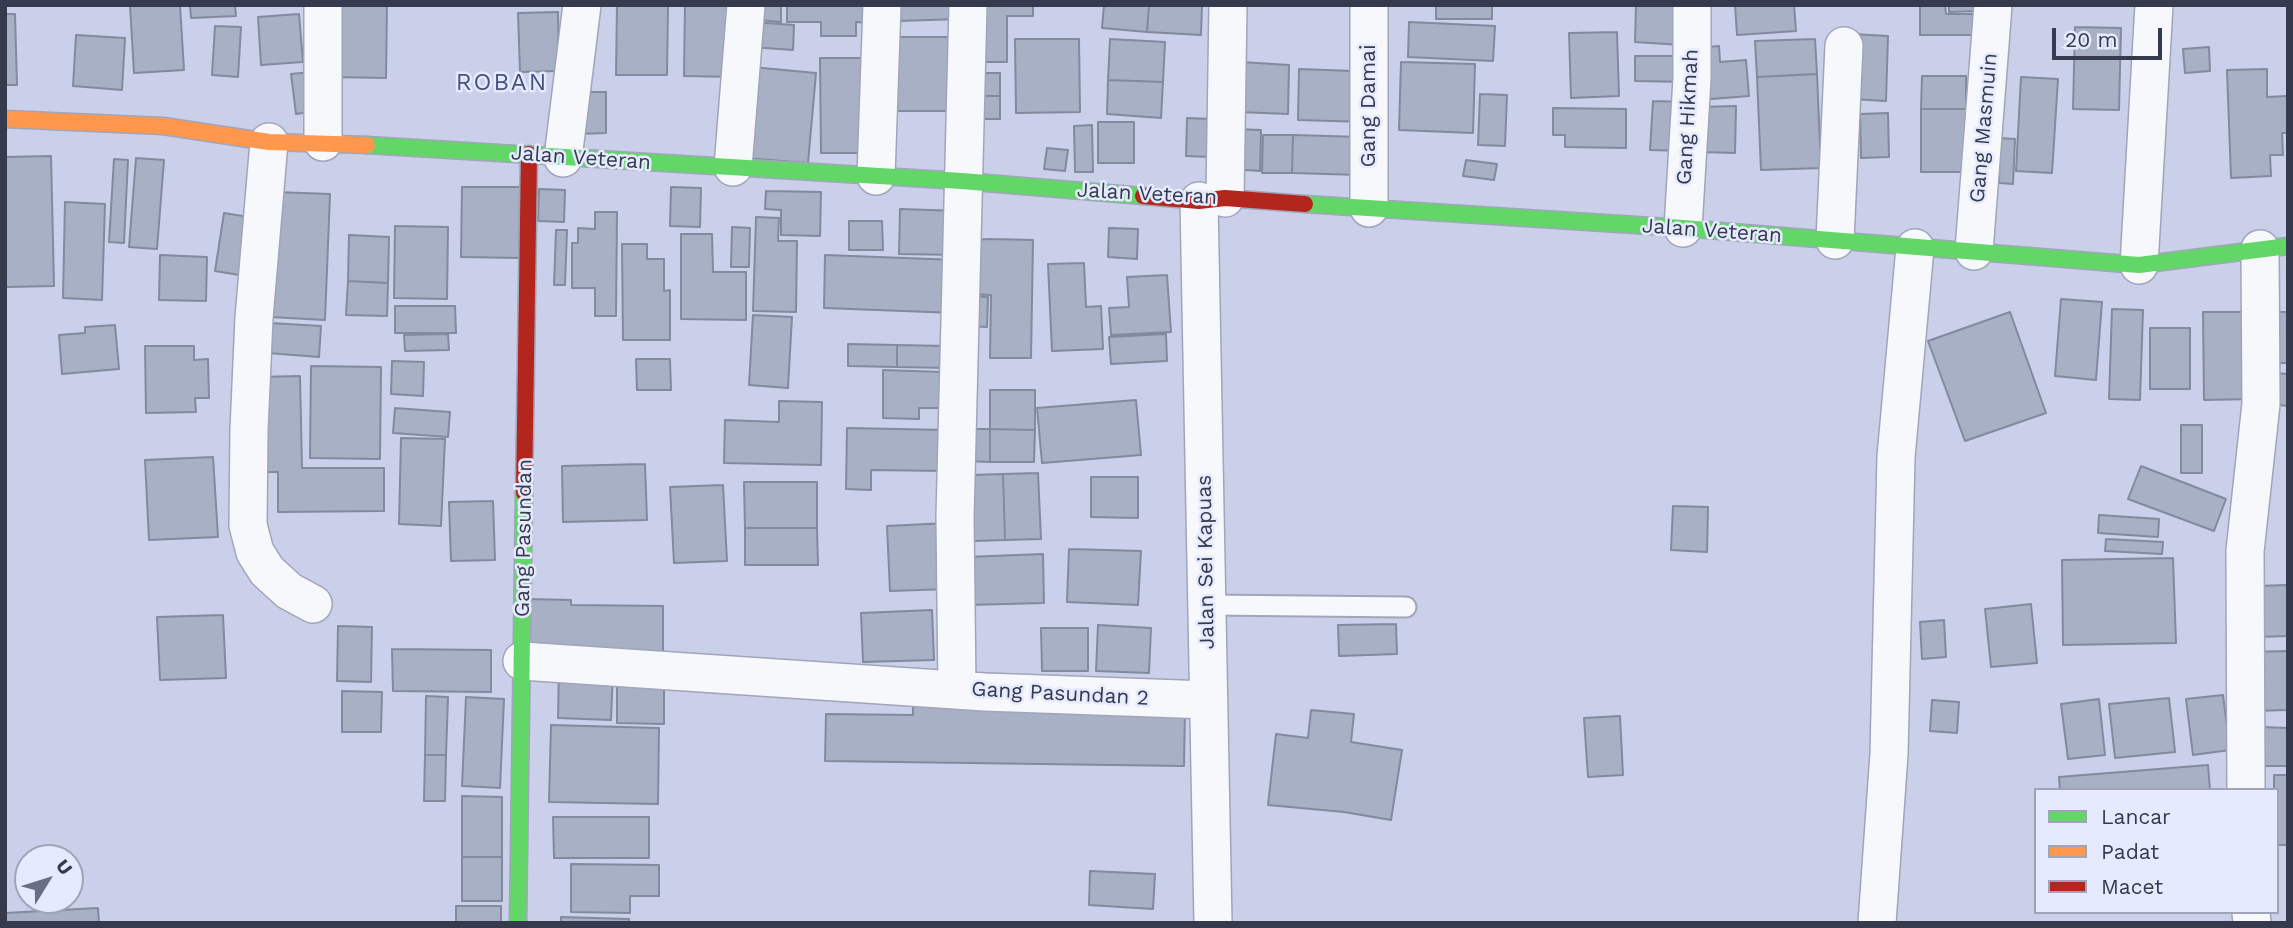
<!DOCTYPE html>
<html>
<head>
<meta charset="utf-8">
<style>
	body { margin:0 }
	#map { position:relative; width:2293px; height:928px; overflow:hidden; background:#cacfea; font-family:"Work Sans",sans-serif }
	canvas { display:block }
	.frame { position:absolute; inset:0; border:7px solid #353a4d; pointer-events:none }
	.legend { position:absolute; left:2034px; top:788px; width:245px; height:126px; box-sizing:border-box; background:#e5eafe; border:2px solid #9fa4b7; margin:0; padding:9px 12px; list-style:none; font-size:21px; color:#353a4d }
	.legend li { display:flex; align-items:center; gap:14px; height:35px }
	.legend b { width:35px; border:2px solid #9fa4b7 }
	.north { position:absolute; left:14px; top:844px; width:70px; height:70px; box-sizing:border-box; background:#e5eafe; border:2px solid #9fa4b7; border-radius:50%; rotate:52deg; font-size:19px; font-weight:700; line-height:28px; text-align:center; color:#353a4d }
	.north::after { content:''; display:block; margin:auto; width:24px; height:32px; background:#696e84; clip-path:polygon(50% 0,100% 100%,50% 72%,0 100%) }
	.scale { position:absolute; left:2052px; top:28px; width:110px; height:32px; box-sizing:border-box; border:4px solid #353a4d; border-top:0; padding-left:9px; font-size:21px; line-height:24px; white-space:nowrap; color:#353a4d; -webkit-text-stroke:5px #e5eafe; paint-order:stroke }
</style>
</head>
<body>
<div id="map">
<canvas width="2293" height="928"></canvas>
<div class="frame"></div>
<ul class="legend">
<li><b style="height:9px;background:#63d668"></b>Lancar</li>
<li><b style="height:9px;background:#ff974d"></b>Padat</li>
<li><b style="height:9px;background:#b3261e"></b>Macet</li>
</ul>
<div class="north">U</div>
<div class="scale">20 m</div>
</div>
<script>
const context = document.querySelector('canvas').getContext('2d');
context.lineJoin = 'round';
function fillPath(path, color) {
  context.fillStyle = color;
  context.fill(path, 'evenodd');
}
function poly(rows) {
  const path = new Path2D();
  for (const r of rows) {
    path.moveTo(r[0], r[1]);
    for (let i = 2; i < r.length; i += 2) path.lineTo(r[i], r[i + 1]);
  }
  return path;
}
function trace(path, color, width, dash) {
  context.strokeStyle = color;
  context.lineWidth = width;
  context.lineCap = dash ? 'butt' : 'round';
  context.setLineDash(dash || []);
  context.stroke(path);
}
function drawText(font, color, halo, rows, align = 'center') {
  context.font = font + ' "Work Sans",sans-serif';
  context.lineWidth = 5;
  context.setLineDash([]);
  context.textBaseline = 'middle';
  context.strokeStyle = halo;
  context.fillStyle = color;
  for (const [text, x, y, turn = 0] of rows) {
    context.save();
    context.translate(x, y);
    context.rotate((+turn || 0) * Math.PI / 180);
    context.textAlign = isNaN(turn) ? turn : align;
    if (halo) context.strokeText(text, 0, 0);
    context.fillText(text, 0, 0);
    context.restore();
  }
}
const building = poly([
	[130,5,180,5,184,70,134,73,130,5],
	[190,5,235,5,236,16,191,18,190,5],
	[332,5,387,5,386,78,330,77,332,5],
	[617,5,668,5,667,75,616,75,617,5],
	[685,5,735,5,735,77,684,76,685,5],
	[758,5,781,5,781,22,758,20,758,5],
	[787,5,869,5,869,23,856,22,856,36,821,36,821,22,787,22,787,5],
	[898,5,959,5,960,19,898,21,898,5],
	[980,5,1033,5,1033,16,1007,16,1007,62,979,62,980,5],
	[1104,5,1149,5,1147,32,1102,28,1104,5],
	[1149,5,1202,5,1201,35,1147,32,1149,5],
	[1436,5,1492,5,1492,19,1436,19,1436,5],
	[1636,5,1682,5,1681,45,1635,42,1636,5],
	[1735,5,1794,5,1796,31,1737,35,1735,5],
	[1920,5,1945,5,1946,14,1975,14,1975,35,1920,35,1920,5],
	[1949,5,1978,5,1978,11,1949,12,1949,5],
	[558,12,559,71,520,72,518,13,558,12],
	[5,14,15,14,17,85,5,85,5,14],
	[299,14,303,62,261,65,258,17,299,14],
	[752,22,794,25,793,50,751,47,752,22],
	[1409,22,1495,26,1493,61,1408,57,1409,22],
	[215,26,241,27,238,77,212,75,215,26],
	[2075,27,2121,28,2119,110,2073,109,2075,27],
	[1617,32,1619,96,1571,98,1569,33,1617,32],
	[1853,34,1888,36,1886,101,1851,99,1853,34],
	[76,35,125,38,122,90,73,86,76,35],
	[893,37,957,37,957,111,893,111,893,37],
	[1015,39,1079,39,1080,112,1016,113,1015,39],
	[1110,39,1165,42,1163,82,1108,80,1110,39],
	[1815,39,1817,74,1757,77,1755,41,1815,39],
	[1719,46,1720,62,1746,60,1749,96,1699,100,1695,48,1719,46],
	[2209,47,2210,71,2185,73,2183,49,2209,47],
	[1635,56,1689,56,1689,82,1635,81,1635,56],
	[820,58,861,58,862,153,821,153,820,58],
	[1241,62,1289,65,1288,114,1239,112,1241,62],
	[1401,62,1475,64,1473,133,1399,130,1401,62],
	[752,67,816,73,808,163,745,158,752,67],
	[1299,69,1354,71,1368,122,1298,120,1299,69],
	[2267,69,2267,97,2287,96,2288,133,2282,133,2283,155,2270,155,2271,176,2231,178,2227,70,2267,69],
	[311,72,316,111,296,114,291,74,311,72],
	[969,73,1000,73,1000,96,968,96,969,73],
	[1817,74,1821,168,1761,170,1757,77,1817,74],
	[1922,76,1966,76,1966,109,1921,109,1922,76],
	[2021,77,2058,79,2052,173,2016,171,2021,77],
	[1108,80,1163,82,1161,118,1107,114,1108,80],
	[577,92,606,92,606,133,577,134,577,92],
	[1480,94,1507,95,1505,146,1478,145,1480,94],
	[968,96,1000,96,1000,119,969,119,968,96],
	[1653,101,1687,102,1685,151,1650,150,1653,101],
	[1736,106,1735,153,1700,152,1700,107,1736,106],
	[1553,108,1626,109,1626,148,1565,147,1565,135,1553,135,1553,108],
	[1921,109,1966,109,1966,172,1921,172,1921,109],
	[1888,113,1889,157,1861,158,1860,114,1888,113],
	[1187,118,1212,119,1211,157,1186,156,1187,118],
	[1098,122,1134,122,1134,163,1098,163,1098,122],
	[1092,125,1093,172,1075,172,1074,126,1092,125],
	[1234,129,1261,130,1260,171,1232,169,1234,129],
	[1263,135,1293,135,1292,173,1262,173,1263,135],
	[1293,135,1362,137,1361,175,1292,173,1293,135],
	[2000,138,2015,139,2013,184,1999,183,2000,138],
	[1047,148,1068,150,1065,171,1044,169,1047,148],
	[51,156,54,286,6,287,5,157,51,156],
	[136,158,164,160,157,249,129,247,136,158],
	[114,159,128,160,124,243,109,242,114,159],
	[1466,160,1497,164,1494,180,1463,176,1466,160],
	[462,187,520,187,519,258,461,257,462,187],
	[671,187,701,188,700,227,670,226,671,187],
	[539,189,565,190,564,222,538,221,539,189],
	[766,191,821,192,820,236,781,235,781,210,765,209,766,191],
	[275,192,330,194,325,320,270,317,275,192],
	[65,202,105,204,102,300,63,298,65,202],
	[900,209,961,211,960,255,899,254,900,209],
	[595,212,617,212,616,316,595,316,595,288,572,288,572,243,578,243,578,228,595,229,595,212],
	[224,213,255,218,245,276,215,271,224,213],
	[756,217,779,218,778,241,797,241,796,312,753,311,756,217],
	[849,221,882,221,883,250,849,250,849,221],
	[395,226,448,227,447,299,394,298,395,226],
	[732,227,750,228,749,267,731,267,732,227],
	[1109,228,1138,229,1137,259,1108,257,1109,228],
	[556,230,567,230,565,285,554,285,556,230],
	[681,234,712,234,713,272,746,272,746,320,681,319,681,234],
	[349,235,389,237,388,283,348,281,349,235],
	[992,239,1033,240,1031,358,990,358,991,295,967,294,968,240,992,239],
	[622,244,647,244,647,259,664,259,664,291,670,290,670,340,623,340,622,244],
	[160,255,207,257,206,301,159,300,160,255],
	[825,255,958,260,956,313,824,308,825,255],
	[1084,263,1086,307,1101,306,1103,349,1052,351,1048,264,1084,263],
	[1167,275,1171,332,1111,335,1109,308,1129,307,1127,277,1167,275],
	[348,281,388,283,387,316,346,315,348,281],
	[967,296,988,297,987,327,966,326,967,296],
	[2061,299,2102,302,2096,380,2055,376,2061,299],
	[395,306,455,306,456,333,395,333,395,306],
	[2112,309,2143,310,2140,400,2109,399,2112,309],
	[2010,312,2046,413,1965,441,1928,341,2010,312],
	[2203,312,2254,312,2255,399,2204,400,2203,312],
	[2271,312,2288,312,2288,363,2271,363,2271,312],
	[753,315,792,317,788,388,749,385,753,315],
	[270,323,321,326,319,357,268,353,270,323],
	[115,325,119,369,62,374,59,335,85,333,85,327,115,325],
	[2150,328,2190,328,2190,389,2150,389,2150,328],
	[448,334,449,350,405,351,404,335,448,334],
	[1166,334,1167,361,1111,364,1109,337,1166,334],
	[848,344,897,345,897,367,848,366,848,344],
	[897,345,947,346,947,368,897,367,897,345],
	[145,346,194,346,194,360,208,359,209,398,195,398,196,412,146,413,145,346],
	[636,359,670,359,671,390,637,390,636,359],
	[392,361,424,362,423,396,391,394,392,361],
	[311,366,381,367,380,459,310,458,311,366],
	[883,370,942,372,941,408,919,408,919,419,883,418,883,370],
	[2274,373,2288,374,2288,406,2270,404,2274,373],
	[300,376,302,468,384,468,384,511,278,512,278,472,260,472,259,377,300,376],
	[990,390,1035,390,1035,430,990,429,990,390],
	[1136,400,1141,455,1042,463,1037,408,1136,400],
	[779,401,822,402,821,465,724,463,725,420,779,422,779,401],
	[395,408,450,412,448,437,393,433,395,408],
	[2181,425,2202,425,2202,473,2181,473,2181,425],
	[847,428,947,430,946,471,871,470,871,490,846,489,847,428],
	[967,429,990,429,990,462,967,461,967,429],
	[990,429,1035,430,1034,462,990,462,990,429],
	[401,438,445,439,441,526,399,524,401,438],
	[213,457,218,537,149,540,145,460,213,457],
	[645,464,647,520,563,522,562,466,645,464],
	[2141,466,2226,499,2214,531,2128,499,2141,466],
	[1038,473,1041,539,1005,540,1003,474,1038,473],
	[1003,474,1005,540,974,541,971,475,1003,474],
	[1091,477,1138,477,1138,518,1091,517,1091,477],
	[744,482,817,482,817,528,745,528,744,482],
	[723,485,727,561,674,563,670,487,723,485],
	[493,501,495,560,451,561,449,502,493,501],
	[1673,506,1708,507,1707,552,1671,550,1673,506],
	[2099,515,2159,519,2158,537,2098,533,2099,515],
	[947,523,950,589,890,591,887,526,947,523],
	[745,528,817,528,818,565,745,565,745,528],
	[2106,539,2163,542,2162,554,2105,551,2106,539],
	[1069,549,1141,551,1138,605,1067,602,1069,549],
	[1043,554,1044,603,967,605,966,557,1043,554],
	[2173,558,2176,643,2063,645,2062,560,2173,558],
	[2288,585,2288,636,2257,637,2255,586,2288,585],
	[527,599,571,600,571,605,663,606,663,665,526,656,527,599],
	[2031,604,2037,663,1991,667,1985,609,2031,604],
	[932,610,934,660,863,662,861,613,932,610],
	[223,615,226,678,160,680,157,617,223,615],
	[1944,620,1946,657,1922,659,1920,622,1944,620],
	[1396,624,1397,654,1339,656,1338,625,1396,624],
	[1098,625,1151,628,1149,673,1096,671,1098,625],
	[338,626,372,627,371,682,337,681,338,626],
	[1041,628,1088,628,1088,671,1042,671,1041,628],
	[392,649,491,650,491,692,393,691,392,649],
	[2288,651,2288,710,2252,711,2249,652,2288,651],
	[559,667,613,669,611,720,558,718,559,667],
	[617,682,664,682,664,724,617,723,617,682],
	[342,691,382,692,381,732,342,732,342,691],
	[2223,695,2230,750,2193,755,2186,699,2223,695],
	[426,696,448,697,446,755,425,755,426,696],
	[466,697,504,699,500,788,462,786,466,697],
	[2169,698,2175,752,2115,758,2109,704,2169,698],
	[2099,699,2105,755,2068,759,2061,704,2099,699],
	[1932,700,1959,702,1957,733,1930,731,1932,700],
	[913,705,1185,709,1184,766,825,761,826,714,913,715,913,705],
	[1311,710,1354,714,1351,742,1402,750,1391,820,1344,812,1268,805,1276,734,1308,738,1311,710],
	[1620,716,1623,775,1588,777,1584,718,1620,716],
	[551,725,659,728,658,804,549,802,551,725],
	[2260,727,2288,728,2288,766,2260,766,2260,727],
	[425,755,446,755,445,801,424,801,425,755],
	[2208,765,2210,790,2060,790,2059,777,2208,765],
	[2274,775,2288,775,2288,845,2277,845,2277,790,2274,790,2274,775],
	[462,796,502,797,502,857,462,857,462,796],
	[553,817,649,817,649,858,554,858,553,817],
	[462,857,502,857,502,901,462,901,462,857],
	[571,864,659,865,659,896,630,896,630,913,571,912,571,864],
	[1090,871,1155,874,1153,909,1089,905,1090,871],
	[456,906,501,906,501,923,456,923,456,906],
	[98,908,99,923,5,923,5,913,98,908],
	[561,917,629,919,629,923,561,923,561,917]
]);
const lane = poly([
	[1208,605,1406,607]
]);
const street = poly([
	[269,142,254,318,249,430,248,525,255,552,267,571,289,591,313,604],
	[323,142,323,5],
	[563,158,582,5],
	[733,167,746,5],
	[876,176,882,5],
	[1225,198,1228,5],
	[1199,201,1213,923],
	[1369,208,1369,5],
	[1683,228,1692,79,1692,5],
	[1835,240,1844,46],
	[1974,251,1993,5],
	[2139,265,2154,5],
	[522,661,985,692,1208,700],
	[957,689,955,517,968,5],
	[2246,790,2245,551,2261,404,2260,249],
	[2251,912,2252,923],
	[1877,923,1889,754,1896,457,1915,248]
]);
const fast = poly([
	[367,145,962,181,1143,196],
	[1305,204,1683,228,2139,265,2288,246],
	[518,923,524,493]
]);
const slow = poly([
	[5,119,163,126,269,142,367,145]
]);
const jam = poly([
	[1143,196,1199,201,1225,198,1305,204],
	[524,493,529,154]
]);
const streetNames = [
	["Gang Damai",1369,106,-90],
	["Gang Hikmah",1688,117,-87],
	["Gang Masmuin",1984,128,-85],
	["Jalan Veteran",581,158,4],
	["Jalan Veteran",1147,194,3],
	["Jalan Veteran",1712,231,4],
	["Gang Pasundan",524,538,-89],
	["Jalan Sei Kapuas",1206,562,-91],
	["Gang Pasundan 2",1060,694,3]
];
const quarterNames = [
	["ROBAN",502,83]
];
fillPath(building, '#a7b0c4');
trace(building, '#828a9d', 2);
trace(lane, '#a1a5ba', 23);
trace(street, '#a1a5ba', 40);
trace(fast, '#a1a5ba', 19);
trace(slow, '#a1a5ba', 19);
trace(jam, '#a1a5ba', 19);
trace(lane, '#f7f8fc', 19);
trace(street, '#f7f8fc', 37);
trace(fast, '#63d668', 16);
trace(slow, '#ff974d', 16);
trace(jam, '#b3261e', 16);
drawText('21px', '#353a4d', '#e5eafe', streetNames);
context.letterSpacing = '2px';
drawText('24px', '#49527b', '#e5eafe', quarterNames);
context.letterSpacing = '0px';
</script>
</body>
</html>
